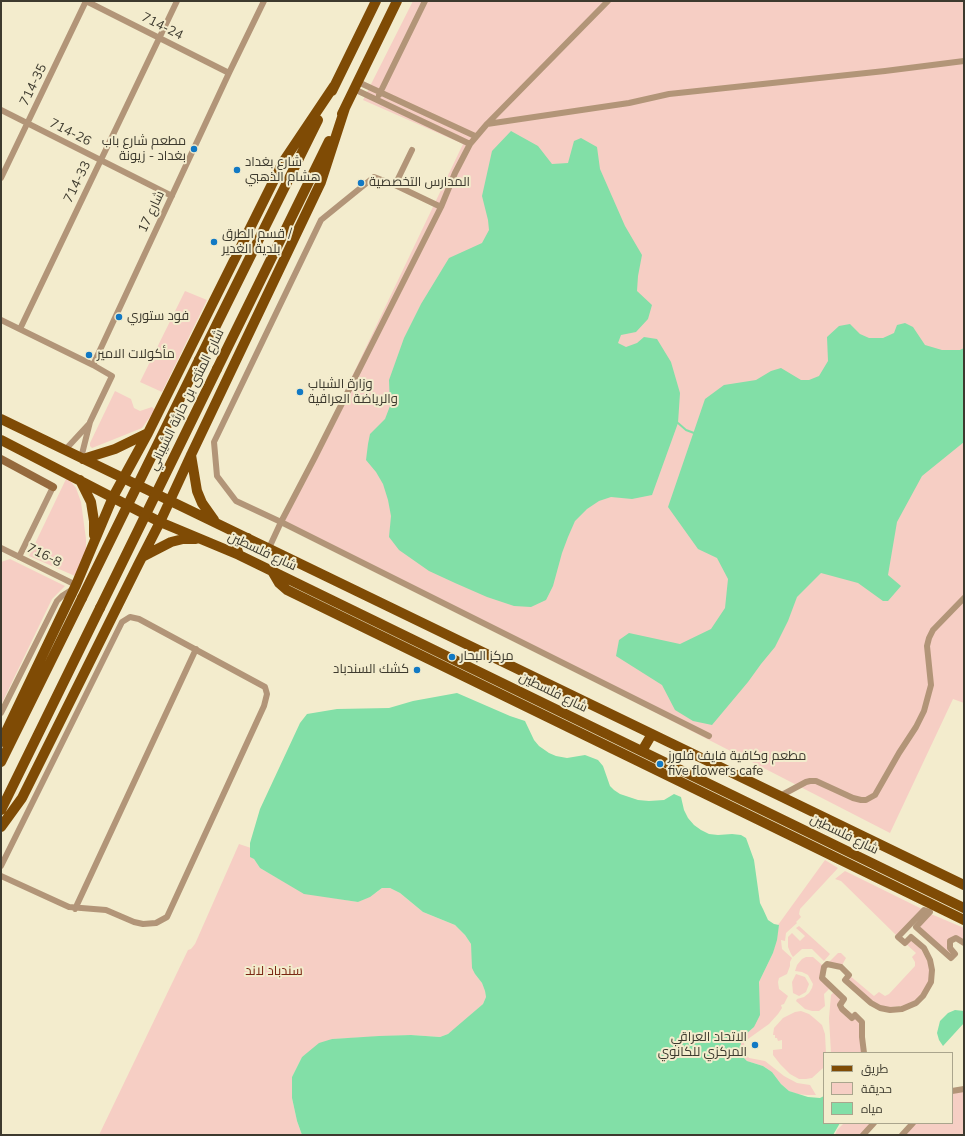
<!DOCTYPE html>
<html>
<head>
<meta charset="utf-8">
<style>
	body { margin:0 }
	#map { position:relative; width:965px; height:1136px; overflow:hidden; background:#f3eccd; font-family:"Nunito Sans",Cairo,sans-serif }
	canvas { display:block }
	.frame { position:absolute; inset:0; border:2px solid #3d3a2e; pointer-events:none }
	.legend { position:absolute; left:823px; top:1052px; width:130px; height:72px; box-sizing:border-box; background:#f3eccd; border:1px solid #aaa58d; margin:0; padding:5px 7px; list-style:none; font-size:12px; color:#3d3a2e }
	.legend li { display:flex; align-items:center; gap:8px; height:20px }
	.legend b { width:20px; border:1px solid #aaa58d }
</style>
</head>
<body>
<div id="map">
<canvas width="965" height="1136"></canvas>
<div class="frame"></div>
<ul class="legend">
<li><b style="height:5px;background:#7f4b05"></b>طريق</li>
<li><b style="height:11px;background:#f6cec4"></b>حديقة</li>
<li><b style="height:11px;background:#82dfa7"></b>مياه</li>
</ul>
</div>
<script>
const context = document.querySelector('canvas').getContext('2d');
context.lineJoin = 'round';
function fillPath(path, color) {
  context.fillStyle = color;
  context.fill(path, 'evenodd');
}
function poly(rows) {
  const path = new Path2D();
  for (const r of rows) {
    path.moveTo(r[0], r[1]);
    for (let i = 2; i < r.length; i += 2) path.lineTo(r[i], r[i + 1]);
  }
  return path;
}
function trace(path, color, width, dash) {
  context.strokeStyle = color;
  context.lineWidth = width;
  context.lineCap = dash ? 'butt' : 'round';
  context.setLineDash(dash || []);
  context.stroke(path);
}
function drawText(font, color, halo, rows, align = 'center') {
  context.font = font + ' "Nunito Sans",Cairo,sans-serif';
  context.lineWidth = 4;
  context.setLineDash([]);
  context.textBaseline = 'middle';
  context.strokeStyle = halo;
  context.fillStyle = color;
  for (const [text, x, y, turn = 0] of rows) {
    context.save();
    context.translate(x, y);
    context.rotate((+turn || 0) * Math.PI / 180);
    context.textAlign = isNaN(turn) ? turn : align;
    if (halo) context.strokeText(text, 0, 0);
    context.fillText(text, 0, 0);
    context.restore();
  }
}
const green = poly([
	[413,1,964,1,964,703,953,699,890,833,283,521,463,144,363,100],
	[185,291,207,300,162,392,140,382],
	[115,391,131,399,134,408,140,411,152,407,155,410,142,428,92,448,90,446,90,443],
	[67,477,76,488,81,502,86,539,86,555,75,576,29,556],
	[10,559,65,586,52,599,1,705,1,562],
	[239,844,251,848,254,859,260,868,304,893,358,902,377,892,382,888,390,888,400,893,423,912,455,925,465,935,471,944,475,974,482,983,485,991,486,997,483,1004,456,1029,448,1034,440,1037,411,1035,332,1039,302,1057,292,1077,292,1098,297,1121,302,1135,99,1135,188,950,191,949,195,944],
	[825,860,838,868,800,909,799,914,801,917,796,922,797,923,786,933,785,941,781,940,782,949,792,958,790,962,790,966,787,974,779,978,778,982,779,989,788,996,784,1004,781,1005,782,1008,778,1014,769,1024,748,1039,744,1043,746,1054,749,1058,765,1061,784,1076,797,1083,810,1085,816,1095,807,1095,797,1094,789,1091,781,1084,772,1072,763,1066,747,1061,742,1056,740,1051,741,1042,746,1033,754,1027,759,982,773,953,779,925,778,925],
	[845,871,924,910,898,937,841,881,835,879],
	[931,914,964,928,964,943,952,939,951,958,916,927],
	[799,926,830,954,824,961,812,949,802,949,793,957,791,954,788,947,788,937,792,933,800,941,805,936,796,928],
	[911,937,930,960,929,987,912,1005,880,1008,845,980,849,975,874,996,879,992,885,996,889,994,915,966,915,962,912,957,916,953,905,943],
	[838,953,841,953,846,958,841,967,827,964],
	[806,957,813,957,821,964,824,967,822,974,831,987,824,994,825,1006,819,1011,812,1011,805,1009,796,1001,797,999,804,997,809,993,812,988,813,984,808,975,802,972,795,971,797,965,802,959],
	[796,974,805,977,809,984,806,992,799,996,793,993,792,982],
	[835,991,844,999,841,1005,862,1022,864,1053,831,1053,829,1018,831,995],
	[801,1011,809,1014,814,1018,822,1025,825,1034,826,1053,824,1053,823,1068,812,1078,806,1079,799,1079,790,1074,780,1064,773,1055,773,1050,782,1049,782,1040,778,1041,777,1038,775,1038,775,1035,773,1035,774,1028,783,1018,795,1012],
	[964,1089,964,1135,902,1135,913,1123,952,1123,952,1091],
	[844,1123,874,1123,863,1135,835,1135,837,1130]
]);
const water = poly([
	[511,131,538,146,552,164,568,163,574,141,581,138,597,147,600,169,625,226,642,255,638,276,637,291,652,305,648,319,636,332,621,335,618,343,626,347,637,343,644,337,657,339,671,362,680,393,678,423,652,495,632,499,611,497,599,501,587,509,575,521,568,537,562,553,553,586,546,600,531,607,514,606,487,597,455,583,429,571,399,550,389,537,391,516,388,500,383,484,376,472,366,460,368,444,370,434,385,419,390,406,389,380,404,338,421,304,449,258,482,243,489,230,488,220,482,196,492,151],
	[905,323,913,327,925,345,942,350,960,350,964,348,964,442,922,476,897,522,888,575,901,586,888,601,883,601,858,583,821,573,797,597,788,621,775,647,761,664,748,682,712,725,693,721,675,710,662,685,616,656,619,640,629,633,680,644,711,629,725,608,728,579,717,558,698,549,668,507,705,399,724,385,756,380,771,371,781,368,801,380,809,380,819,376,828,361,827,337,839,326,850,324,860,334,869,338,883,338,894,333,897,325],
	[457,693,510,716,525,721,534,740,539,746,549,753,556,756,567,758,585,755,598,760,603,766,610,786,614,790,620,794,638,800,649,801,664,800,674,794,681,797,684,810,688,818,694,825,701,830,709,834,718,835,732,834,741,835,746,838,754,860,760,903,763,909,768,920,774,924,779,925,777,940,773,953,759,982,760,1015,754,1027,746,1034,741,1042,740,1051,742,1056,747,1061,763,1066,772,1072,781,1084,789,1091,808,1097,820,1098,824,1096,824,1123,840,1123,833,1135,302,1135,297,1121,292,1098,292,1077,302,1057,319,1043,332,1039,379,1036,411,1035,440,1037,448,1034,483,1004,486,997,485,991,482,983,475,974,472,968,471,944,465,935,455,925,423,912,400,893,390,888,382,888,370,897,358,902,304,894,260,868,254,859,250,857,250,843,260,809,300,723,307,714,337,709,389,708,413,701],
	[955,1010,964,1011,964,1023,943,1046,939,1040,937,1033,940,1021,948,1013]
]);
const stream = poly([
	[678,423,686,430,694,433]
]);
const street = poly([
	[86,1,229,73],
	[358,82,475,136],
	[354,89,470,144],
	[379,95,425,1],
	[1,110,172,196],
	[487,124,608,1],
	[412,150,395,185,374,177,321,220,214,442,217,476,236,501,281,522,709,736],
	[1,178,86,1],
	[395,185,441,207],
	[1,320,93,365],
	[20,329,177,1],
	[65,450,89,424],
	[81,458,90,422,112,376,93,365,229,73,264,1],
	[1,548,76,585],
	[269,548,281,522,315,457,441,207,455,173,470,144,487,124,629,103,669,94,885,71,964,61],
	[19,557,53,487],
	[1,713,57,601,62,596,73,589],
	[780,796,806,782,810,781,816,781,853,798,861,800,866,800,875,795,899,753,916,727,924,711,931,685,927,646,929,638,933,630,964,598],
	[1,866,122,622,130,617,139,619,265,687,267,694,264,706,167,917,156,923,143,924,134,922,106,910,69,907,1,876],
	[75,909,196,649],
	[864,1053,862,1037,862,1022,855,1015,852,1018,842,1009,840,1005,844,999,822,978,824,967,827,964,841,967,849,975,845,980,871,1003,880,1008,890,1010,902,1009,916,1003,923,996,931,982,932,970,930,960,924,948,911,937,905,943,898,937,924,910,930,912,916,927,951,958,955,954,950,948,950,941,956,938,964,943],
	[952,1091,964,1089],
	[863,1135,874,1123],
	[902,1135,913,1123]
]);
const secondary = poly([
	[1,459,53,487]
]);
const primary = poly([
	[332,91,376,1],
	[342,114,397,1],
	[199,360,318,120],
	[217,369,329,141],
	[1,419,964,885],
	[1,440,160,522,239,555,964,908],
	[191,455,197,491,202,503,214,520],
	[83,459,115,449,148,433],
	[80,480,91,502,94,521,94,535],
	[239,555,237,549,238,543,241,540,248,538],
	[142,557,171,542,183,539,196,539],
	[272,571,279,583,287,590,964,920],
	[1,742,76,585,113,497,148,433,283,162,334,86],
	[642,751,652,734],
	[1,762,82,598],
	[1,810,100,608],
	[1,827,22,798,139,563,160,522,191,455,321,182,345,108]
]);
const primaryBridge = poly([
	[82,598,199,360],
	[100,608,217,369]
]);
const markers = [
	[194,149,4,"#1179c4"],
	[237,170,4,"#1179c4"],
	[361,183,4,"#1179c4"],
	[214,242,4,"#1179c4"],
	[119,317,4,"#1179c4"],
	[89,355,4,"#1179c4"],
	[300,392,4,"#1179c4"],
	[452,657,4,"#1179c4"],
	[417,670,4,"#1179c4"],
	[660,764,4,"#1179c4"],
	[755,1045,4,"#1179c4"]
];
const streetNames = [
	["714-24",162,27,27],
	["714-35",34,85,-64],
	["714-26",70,133,27],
	["714-33",78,182,-64],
	["شارع 17",152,212,-65],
	["شارع المثنى بن حارثة الشيباني",187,400,-64],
	["شارع فلسطين",262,552,25],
	["716-8",44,556,26],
	["شارع فلسطين",553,693,26],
	["شارع فلسطين",844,835,26]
];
const poiNames = [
	["مطعم شارع باب",186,142,"right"],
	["بغداد - زيونة",186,157,"right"],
	["شارع بغداد",245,163],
	["هشام الذهبي",245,178],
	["المدارس التخصصية",369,183],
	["قسم الطرق /",222,235],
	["بلدية الغدير",222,250],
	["فود ستوري",127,317],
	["مأكولات الامير",97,355],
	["وزارة الشباب",308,385],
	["والرياضة العراقية",308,400],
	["مركز البحار",460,657],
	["كشك السندباد",409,670,"right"],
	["مطعم وكافية فايف فلورز",668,757],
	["five flowers cafe",668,772],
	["الاتحاد العراقي",747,1038,"right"],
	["المركزي للكانوي",747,1053,"right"]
];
const parkNames = [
	["سندباد لاند",274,972]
];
fillPath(green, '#f6cec4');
fillPath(water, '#82dfa7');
trace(stream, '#82dfa7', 2);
trace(street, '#b29578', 6);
trace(secondary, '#956a3e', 8);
trace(primary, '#7f4b05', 10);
trace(primaryBridge, '#7f4b05', 10);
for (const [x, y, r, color] of markers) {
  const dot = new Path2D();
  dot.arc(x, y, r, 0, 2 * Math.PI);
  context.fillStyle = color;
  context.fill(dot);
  trace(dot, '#f3eccd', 1.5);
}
drawText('13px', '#3d3a2e', '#f3eccd', streetNames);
drawText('13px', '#3d3a2e', '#f3eccd', poiNames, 'left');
drawText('13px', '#7a2712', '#f3eccd', parkNames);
</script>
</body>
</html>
